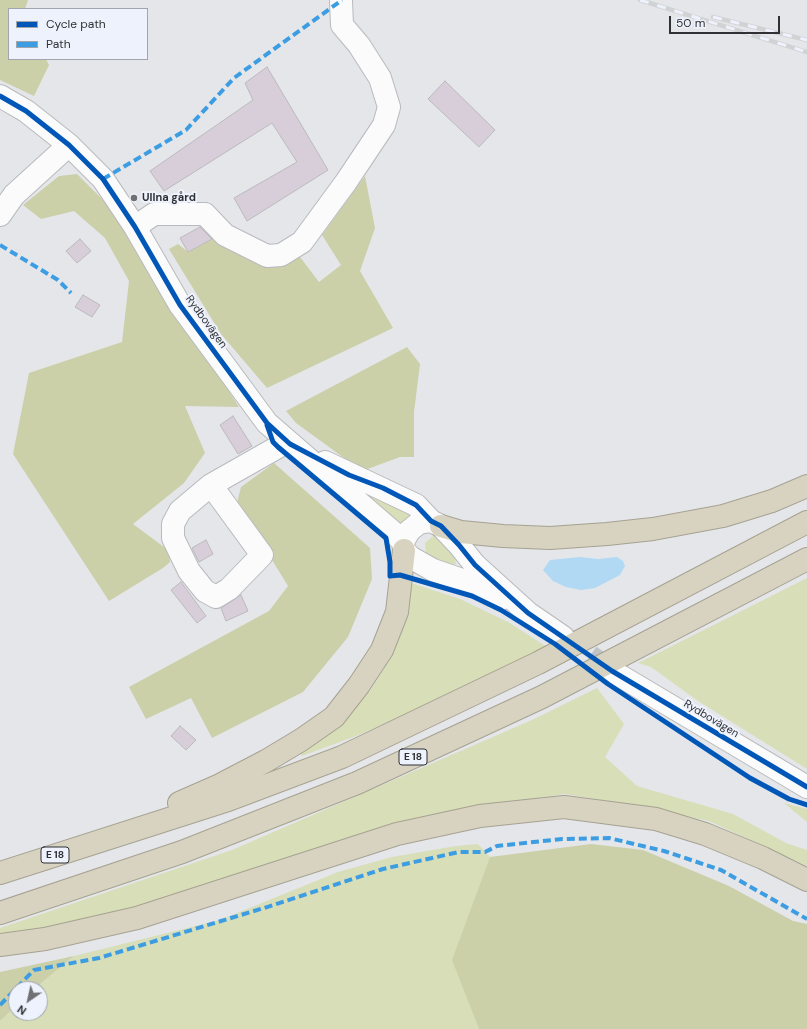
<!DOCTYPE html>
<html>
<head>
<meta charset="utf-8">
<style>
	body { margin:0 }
	#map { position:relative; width:807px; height:1029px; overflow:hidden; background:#e4e6ea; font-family:"DM Sans",sans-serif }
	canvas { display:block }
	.legend { position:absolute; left:8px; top:8px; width:140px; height:52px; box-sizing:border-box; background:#edf2fc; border:1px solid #a1a5ac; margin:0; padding:5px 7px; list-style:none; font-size:12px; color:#2f3134 }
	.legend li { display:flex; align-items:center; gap:8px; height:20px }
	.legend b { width:20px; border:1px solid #a1a5ac }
	.north { position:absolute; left:8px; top:981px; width:40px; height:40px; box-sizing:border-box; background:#edf2fc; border:1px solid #a1a5ac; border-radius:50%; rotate:214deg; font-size:11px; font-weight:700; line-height:16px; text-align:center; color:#2f3134 }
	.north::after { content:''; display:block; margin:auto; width:14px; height:18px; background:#6e7074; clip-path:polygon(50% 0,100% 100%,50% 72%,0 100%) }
	.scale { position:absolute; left:669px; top:16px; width:111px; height:18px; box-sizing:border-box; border:2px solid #2f3134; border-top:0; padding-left:5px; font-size:12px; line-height:14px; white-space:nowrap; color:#2f3134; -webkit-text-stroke:3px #edf2fc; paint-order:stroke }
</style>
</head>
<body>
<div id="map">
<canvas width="807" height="1029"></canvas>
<ul class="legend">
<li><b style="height:5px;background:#0057b8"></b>Cycle path</li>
<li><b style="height:5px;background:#3d9de2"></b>Path</li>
</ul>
<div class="north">N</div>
<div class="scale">50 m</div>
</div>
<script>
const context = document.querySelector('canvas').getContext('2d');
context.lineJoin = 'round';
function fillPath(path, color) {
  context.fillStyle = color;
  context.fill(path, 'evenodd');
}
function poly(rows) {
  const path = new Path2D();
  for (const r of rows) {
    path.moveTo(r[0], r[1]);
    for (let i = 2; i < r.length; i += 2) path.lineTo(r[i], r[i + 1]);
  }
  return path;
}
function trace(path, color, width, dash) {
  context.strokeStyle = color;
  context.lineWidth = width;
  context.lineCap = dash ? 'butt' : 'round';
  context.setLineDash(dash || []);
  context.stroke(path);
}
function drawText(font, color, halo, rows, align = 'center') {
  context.font = font + ' "DM Sans",sans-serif';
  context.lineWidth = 4;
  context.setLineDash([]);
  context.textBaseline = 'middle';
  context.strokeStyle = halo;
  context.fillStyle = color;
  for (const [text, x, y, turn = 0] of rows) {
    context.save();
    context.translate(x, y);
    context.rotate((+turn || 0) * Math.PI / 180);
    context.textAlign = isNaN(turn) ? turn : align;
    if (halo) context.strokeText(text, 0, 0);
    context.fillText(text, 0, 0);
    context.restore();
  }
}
const green = poly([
	[352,486,413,514,406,518,401,527,390,515],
	[433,536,440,539,455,558,456,564,450,566,426,555,425,543],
	[807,578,807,769,698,701,651,667,638,663],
	[408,582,460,599,508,622,550,649,476,684,356,736,302,756,299,751,345,720,371,689,391,658,402,629],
	[597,688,624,724,605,757,637,786,733,814,786,843,807,850,807,866,709,821,631,805,565,794,495,804,114,915,0,937,0,928,232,850,532,720],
	[784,803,807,809,807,822],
	[478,844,490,857,453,960,479,1029,0,1029,0,1021,16,1006,16,1013,40,1013,40,989,34,989,74,956,220,920,338,872,392,857,456,846]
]);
const forest = poly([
	[0,0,28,0,25,9,9,9,9,59,46,59,49,65,34,96,0,80],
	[77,174,114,211,239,407,185,406,205,453,184,483,133,524,168,550,170,562,163,568,109,601,13,454,29,373,122,342,129,281,105,238,74,211,41,219,23,205,59,176],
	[365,176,375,228,360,271,393,328,267,388,221,334,169,249,178,244,188,252,214,238,279,266,300,257,319,282,341,265,322,235],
	[407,347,420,364,414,412,414,457,400,457,362,471,296,423,286,411],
	[274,463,370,548,372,579,348,637,303,692,212,738,191,698,146,719,129,687,269,611,288,586,237,503,241,487],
	[591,844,643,850,729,886,793,921,807,924,807,1029,479,1029,452,960,490,857],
	[74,956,34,989,16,989,16,1006,0,1021,0,972]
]);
const water = poly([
	[580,557,598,559,617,557,623,561,625,566,620,575,595,588,581,590,566,587,553,581,543,570,550,560]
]);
const building = poly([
	[267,67,328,170,247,221,234,198,297,162,272,123,164,191,150,171,253,100,245,83,267,67],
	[445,81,495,130,479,147,428,99,445,81],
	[200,227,212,239,188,252,180,238,200,227],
	[80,239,91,251,77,263,66,251,80,239],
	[83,295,100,305,92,317,75,307,83,295],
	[233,416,252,446,238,454,220,425,233,416],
	[206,540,213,554,199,562,192,548,206,540],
	[181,582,206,616,197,623,171,590,181,582],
	[241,595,248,611,226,621,221,608,241,595],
	[180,726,196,740,186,750,171,736,180,726]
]);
const minorTunnel = poly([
	[563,637,612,671]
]);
const minor = poly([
	[0,96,26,111,69,145,103,179,135,227,180,305,267,423,393,532,403,542],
	[0,215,14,195,69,145],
	[135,227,154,214,205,214,225,235,267,256,281,255,302,242,346,182,384,125,389,107,380,78,359,45,342,25,341,1],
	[325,462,416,505,431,521,441,526,459,545,475,565,528,613,563,637],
	[211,485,262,555,229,589,216,597,205,591,189,571,173,538,173,524,180,511,211,485,278,447,283,438],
	[431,521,419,523,409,531,403,542,404,550,410,557,433,570,468,582,501,599],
	[612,671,807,787]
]);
const highway = poly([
	[441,526,461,532,503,536,550,538,607,534,653,529,723,516,772,501,807,486],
	[179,803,220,785,266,761,301,740,334,717,359,685,382,650,397,612,404,550],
	[0,873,228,800,342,757,538,663,807,522],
	[0,913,182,852,357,783,542,697,807,559],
	[0,945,45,939,137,918,397,834,480,816,564,807,656,819,705,834,763,858,807,880]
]);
const rail = poly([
	[640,0,807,52],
	[713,17,807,40]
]);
const quiet = poly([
	[103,179,186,130,234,78,342,0],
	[0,245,58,280,71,293],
	[0,1005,34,970,99,958,264,908,383,869,459,852,485,852,497,846,562,839,609,838,664,851,721,870,807,919]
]);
const cycleway = poly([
	[0,96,26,111,69,145,103,179,135,227,180,305,267,423,290,444,349,475,383,488,416,505,431,521,441,526,459,545,475,565,528,613,612,671,807,787],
	[267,425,273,442,278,447,386,538,390,562,390,576,400,575,472,596,501,610,555,644,608,684,750,778,789,799,807,805]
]);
const markers = [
	[134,198,4,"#6e7074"]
];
const shields = [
	[413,757,28],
	[55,855,28]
];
const shieldNames = [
	["E 18",413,757],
	["E 18",55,855]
];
const poiNames = [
	["Ullna gård",142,198]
];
const streetNames = [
	["Rydbovägen",206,322,54],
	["Rydbovägen",711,719,31]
];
fillPath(green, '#d8deb7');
fillPath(forest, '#cbd0a9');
fillPath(water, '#b1d9f3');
fillPath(building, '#d8ceda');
trace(building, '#bab9bc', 1);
trace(minorTunnel, '#c0c2c6', 22, [22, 11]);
trace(minor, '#b8babd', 24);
trace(highway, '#a6a291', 24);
trace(minor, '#fbfbfc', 22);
trace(highway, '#d8d2c1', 22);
trace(rail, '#d0d2d3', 4.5);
trace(rail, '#edf2fc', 3, [9]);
trace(quiet, '#3d9de2', 4, [8, 4]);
trace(cycleway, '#0057b8', 5);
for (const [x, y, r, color] of markers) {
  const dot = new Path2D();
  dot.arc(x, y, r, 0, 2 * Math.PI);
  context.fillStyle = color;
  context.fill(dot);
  trace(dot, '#edf2fc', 1.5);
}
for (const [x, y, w] of shields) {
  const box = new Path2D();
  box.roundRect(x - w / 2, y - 8, w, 16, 3);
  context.fillStyle = '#edf2fc';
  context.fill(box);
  trace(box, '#2f3134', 1);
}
drawText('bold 10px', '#2f3134', null, shieldNames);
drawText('bold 11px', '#2f3134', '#edf2fc', poiNames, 'left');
drawText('11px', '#2f3134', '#edf2fc', streetNames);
</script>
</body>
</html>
